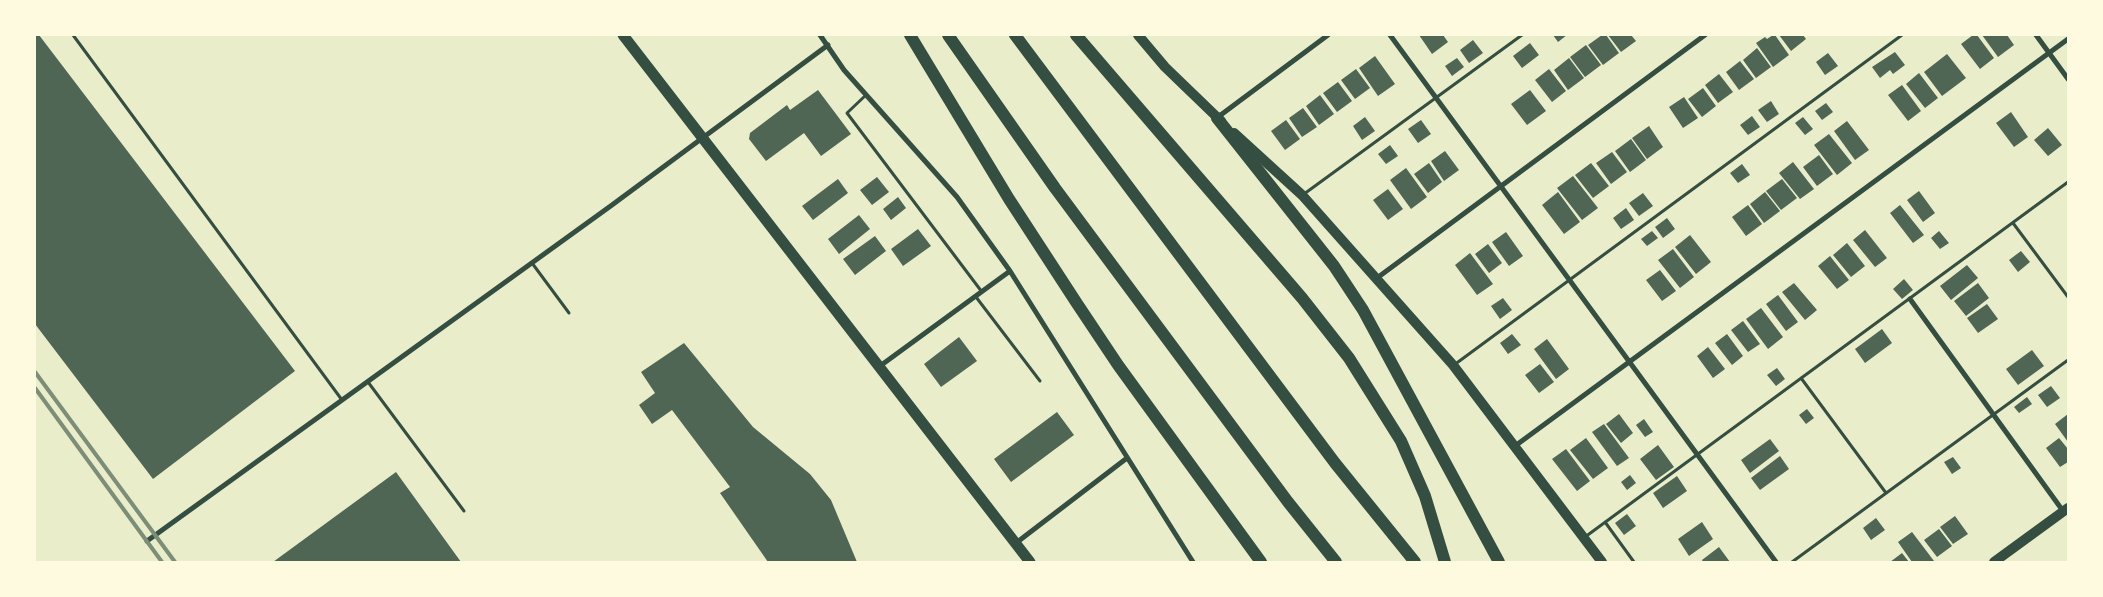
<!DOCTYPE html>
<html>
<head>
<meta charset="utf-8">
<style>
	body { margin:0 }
	#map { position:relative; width:2103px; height:597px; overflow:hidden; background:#e9edc9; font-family:Signika,sans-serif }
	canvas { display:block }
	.frame { position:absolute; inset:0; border:36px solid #fefae0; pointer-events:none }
</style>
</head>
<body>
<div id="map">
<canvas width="2103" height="597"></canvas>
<div class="frame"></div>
</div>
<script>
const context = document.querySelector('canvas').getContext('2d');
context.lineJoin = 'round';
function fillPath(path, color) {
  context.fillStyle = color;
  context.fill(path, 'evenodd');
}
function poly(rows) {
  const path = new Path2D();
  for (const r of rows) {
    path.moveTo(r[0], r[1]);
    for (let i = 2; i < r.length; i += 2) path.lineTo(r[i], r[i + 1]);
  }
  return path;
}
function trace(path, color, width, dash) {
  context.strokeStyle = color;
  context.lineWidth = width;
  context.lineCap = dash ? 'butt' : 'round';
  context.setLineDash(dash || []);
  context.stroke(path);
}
const building = poly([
	[35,35,39,35,295,371,153,479,35,324],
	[1419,35,1443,35,1448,42,1432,54],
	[1553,35,1567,35,1558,42],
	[1602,35,1606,35,1619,53,1603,65,1588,45],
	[1608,35,1631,35,1636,41,1621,52],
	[1773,35,1775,35,1789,55,1773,67,1756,43,1765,37,1767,39],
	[1779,35,1803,35,1806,39,1791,51],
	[1973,35,1977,35,1994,58,1980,69,1961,44],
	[1982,35,2007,35,2014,45,1998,57],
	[1473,40,1483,53,1469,63,1460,50],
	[1530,43,1539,55,1522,68,1513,56],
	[1586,45,1601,65,1585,77,1570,57],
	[1757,48,1771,67,1756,78,1743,60],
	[1895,52,1905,65,1893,74,1890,70,1880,78,1872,67],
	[1828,53,1838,66,1825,75,1816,62],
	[1947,54,1966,78,1942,96,1924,72],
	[1375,56,1395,84,1378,96,1359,68],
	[1457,58,1464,67,1452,76,1445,66],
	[1569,58,1584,78,1568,90,1554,70],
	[1740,61,1754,79,1739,90,1726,72],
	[1356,69,1370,88,1355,99,1341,80],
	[1549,69,1566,91,1552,102,1535,80],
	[1919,73,1938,98,1925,108,1906,84],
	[1719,74,1733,92,1718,103,1705,85],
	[1338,82,1352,101,1337,112,1323,93],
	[1902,85,1921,111,1908,121,1888,95],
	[1703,88,1716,106,1702,117,1688,99],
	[818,90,851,134,821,156,804,133,766,161,749,139,750,133,787,105,790,110],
	[1530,90,1546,111,1527,125,1511,104],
	[1320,95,1334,114,1319,125,1306,106],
	[1684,97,1698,118,1683,128,1669,107],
	[1771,101,1779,114,1767,122,1758,110],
	[1826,103,1833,112,1822,120,1815,111],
	[1303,108,1317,127,1302,137,1289,118],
	[2011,112,2028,137,2014,147,1996,123],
	[1752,116,1760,127,1748,135,1740,125],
	[1365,117,1375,131,1362,140,1353,126],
	[1803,117,1813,129,1805,135,1795,123],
	[1286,120,1300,139,1285,150,1271,131],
	[1421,120,1431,134,1418,143,1408,129],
	[1847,121,1869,150,1855,160,1834,131],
	[1649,126,1663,147,1647,159,1632,138],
	[2048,128,2062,145,2048,156,2034,140],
	[1829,134,1852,163,1837,175,1814,145],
	[1631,139,1646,160,1630,172,1615,151],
	[1390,145,1398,156,1386,164,1378,154],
	[1445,151,1459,170,1444,181,1431,161],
	[1612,152,1627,172,1611,184,1596,163],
	[1819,155,1833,174,1817,186,1803,167],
	[1793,162,1814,189,1800,199,1779,173],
	[1429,163,1442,182,1428,193,1414,174],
	[1591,163,1609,186,1593,198,1575,175],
	[1742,164,1750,175,1738,183,1730,173],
	[1406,168,1427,197,1411,209,1390,180],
	[1573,176,1598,208,1582,220,1557,188],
	[877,177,889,192,872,205,860,190],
	[838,179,848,193,813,220,802,206],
	[1782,179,1797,198,1781,210,1766,191],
	[1388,189,1403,209,1388,220,1373,200],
	[1919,191,1935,213,1923,222,1907,200],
	[1558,192,1580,222,1564,234,1542,205],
	[1765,192,1780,211,1764,223,1750,204],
	[1643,193,1653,206,1639,216,1629,203],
	[898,197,906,208,891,220,883,209],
	[1748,205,1762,224,1746,236,1732,217],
	[1900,205,1924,235,1913,243,1890,213],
	[1626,208,1634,220,1621,229,1613,218],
	[859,215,870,229,839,254,828,239],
	[1667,218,1675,229,1663,238,1655,227],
	[918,229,931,246,903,266,891,249],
	[1865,230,1887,258,1875,267,1853,240],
	[1652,231,1658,238,1647,246,1641,239],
	[1939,231,1949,243,1940,249,1931,238],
	[1506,232,1523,256,1509,266,1492,242],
	[1690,235,1711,262,1696,274,1675,247],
	[875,236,886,251,855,275,843,259],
	[1847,243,1865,266,1851,277,1833,255],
	[1488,244,1502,263,1489,273,1475,254],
	[1673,249,1694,277,1680,288,1658,260],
	[2021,251,2030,262,2018,272,2009,260],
	[1470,253,1493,284,1477,295,1455,265],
	[1830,256,1849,280,1837,289,1818,266],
	[1967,265,1978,278,1951,300,1940,286],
	[1660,270,1676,291,1662,301,1646,280],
	[1904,279,1913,290,1902,299,1893,289],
	[1794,283,1817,310,1805,320,1782,292],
	[1978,283,1989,298,1966,316,1954,301],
	[1778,295,1798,322,1786,331,1766,304],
	[1503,298,1512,310,1500,319,1491,306],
	[1987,304,1998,319,1978,333,1967,318],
	[1761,308,1783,337,1768,349,1746,319],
	[1743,321,1760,344,1748,352,1731,330],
	[1882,329,1892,343,1865,363,1855,349],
	[1512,334,1521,345,1508,354,1500,343],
	[1727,334,1743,356,1732,365,1715,343],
	[959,337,977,361,941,387,924,364],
	[1547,339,1569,369,1556,379,1534,349],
	[684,343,753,427,810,474,831,500,857,562,768,562,720,493,730,487,672,410,652,424,639,405,655,393,641,372],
	[1708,347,1725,369,1713,378,1697,356],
	[2032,350,2044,366,2018,385,2006,369],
	[1540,364,1554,382,1539,393,1525,375],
	[1777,368,1785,379,1776,386,1767,375],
	[2051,386,2060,398,2047,407,2038,395],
	[2027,397,2032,404,2019,413,2014,407],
	[1807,409,1814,418,1806,424,1799,415],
	[1057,412,1074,435,1011,482,994,459],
	[1619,414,1633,433,1621,443,1606,424],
	[2068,414,2068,442,2055,424],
	[1644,419,1653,432,1645,437,1636,425],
	[1604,424,1629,458,1617,466,1592,432],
	[1586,438,1608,468,1593,479,1570,450],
	[2059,438,2068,449,2068,462,2060,467,2046,448],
	[1770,439,1779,451,1750,473,1741,460],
	[1658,445,1674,467,1656,480,1640,459],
	[1566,449,1590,481,1577,491,1552,459],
	[1780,456,1789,469,1760,490,1751,478],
	[1953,457,1961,468,1952,474,1944,462],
	[396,472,461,562,273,562],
	[1630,475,1636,483,1627,490,1621,482],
	[1677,476,1687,491,1663,508,1653,493],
	[1627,514,1636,526,1624,535,1615,523],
	[1955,516,1968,534,1953,544,1940,527],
	[1876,518,1885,530,1871,540,1863,528],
	[1702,522,1713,539,1689,556,1678,539],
	[1939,529,1952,546,1937,557,1924,540],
	[1912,532,1934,561,1932,562,1912,562,1898,542],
	[1719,547,1730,562,1703,562,1702,560],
	[1902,553,1909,562,1890,562]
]);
const service = poly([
	[73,35,342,400],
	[866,95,847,113,982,292],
	[1304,194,1522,35],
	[2013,223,2068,297],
	[532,263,569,313],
	[976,297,1040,381],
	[1454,365,1902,35],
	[1801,378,1886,493],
	[368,382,464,511],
	[1605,522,1634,562],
	[1585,537,2068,182],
	[1792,562,2068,360]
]);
const minor = poly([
	[820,35,844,70,957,197,1010,271,1193,562],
	[1390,35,1776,562],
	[2036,35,2068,79],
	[1218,117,1328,35],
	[1377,278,1705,35],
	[1910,299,2063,511],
	[880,366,1010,271],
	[1515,446,2068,39],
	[147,541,612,205,828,45],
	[1016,543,1127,458]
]);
const secondary = poly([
	[1138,35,1165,67,1221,121],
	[1234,133,1302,195,1453,365,1602,562],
	[1994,562,2068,508]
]);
const primary = poly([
	[623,35,1030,562]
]);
const motorway = poly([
	[910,35,1009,199,1076,302,1118,365,1261,562],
	[948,35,1055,188,1288,502,1336,562],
	[1015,35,1335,463,1415,562],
	[1076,35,1302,298,1349,358,1401,441,1425,496,1445,562],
	[1217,118,1334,266,1363,310,1499,562]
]);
const rail = poly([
	[35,372,175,562],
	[35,388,162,562]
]);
fillPath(building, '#4f6655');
trace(service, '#344e41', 3);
trace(minor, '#344e41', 5);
trace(secondary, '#344e41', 10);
trace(primary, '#344e41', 11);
trace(motorway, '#344e41', 12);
trace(rail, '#7c8e77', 4);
</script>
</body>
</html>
